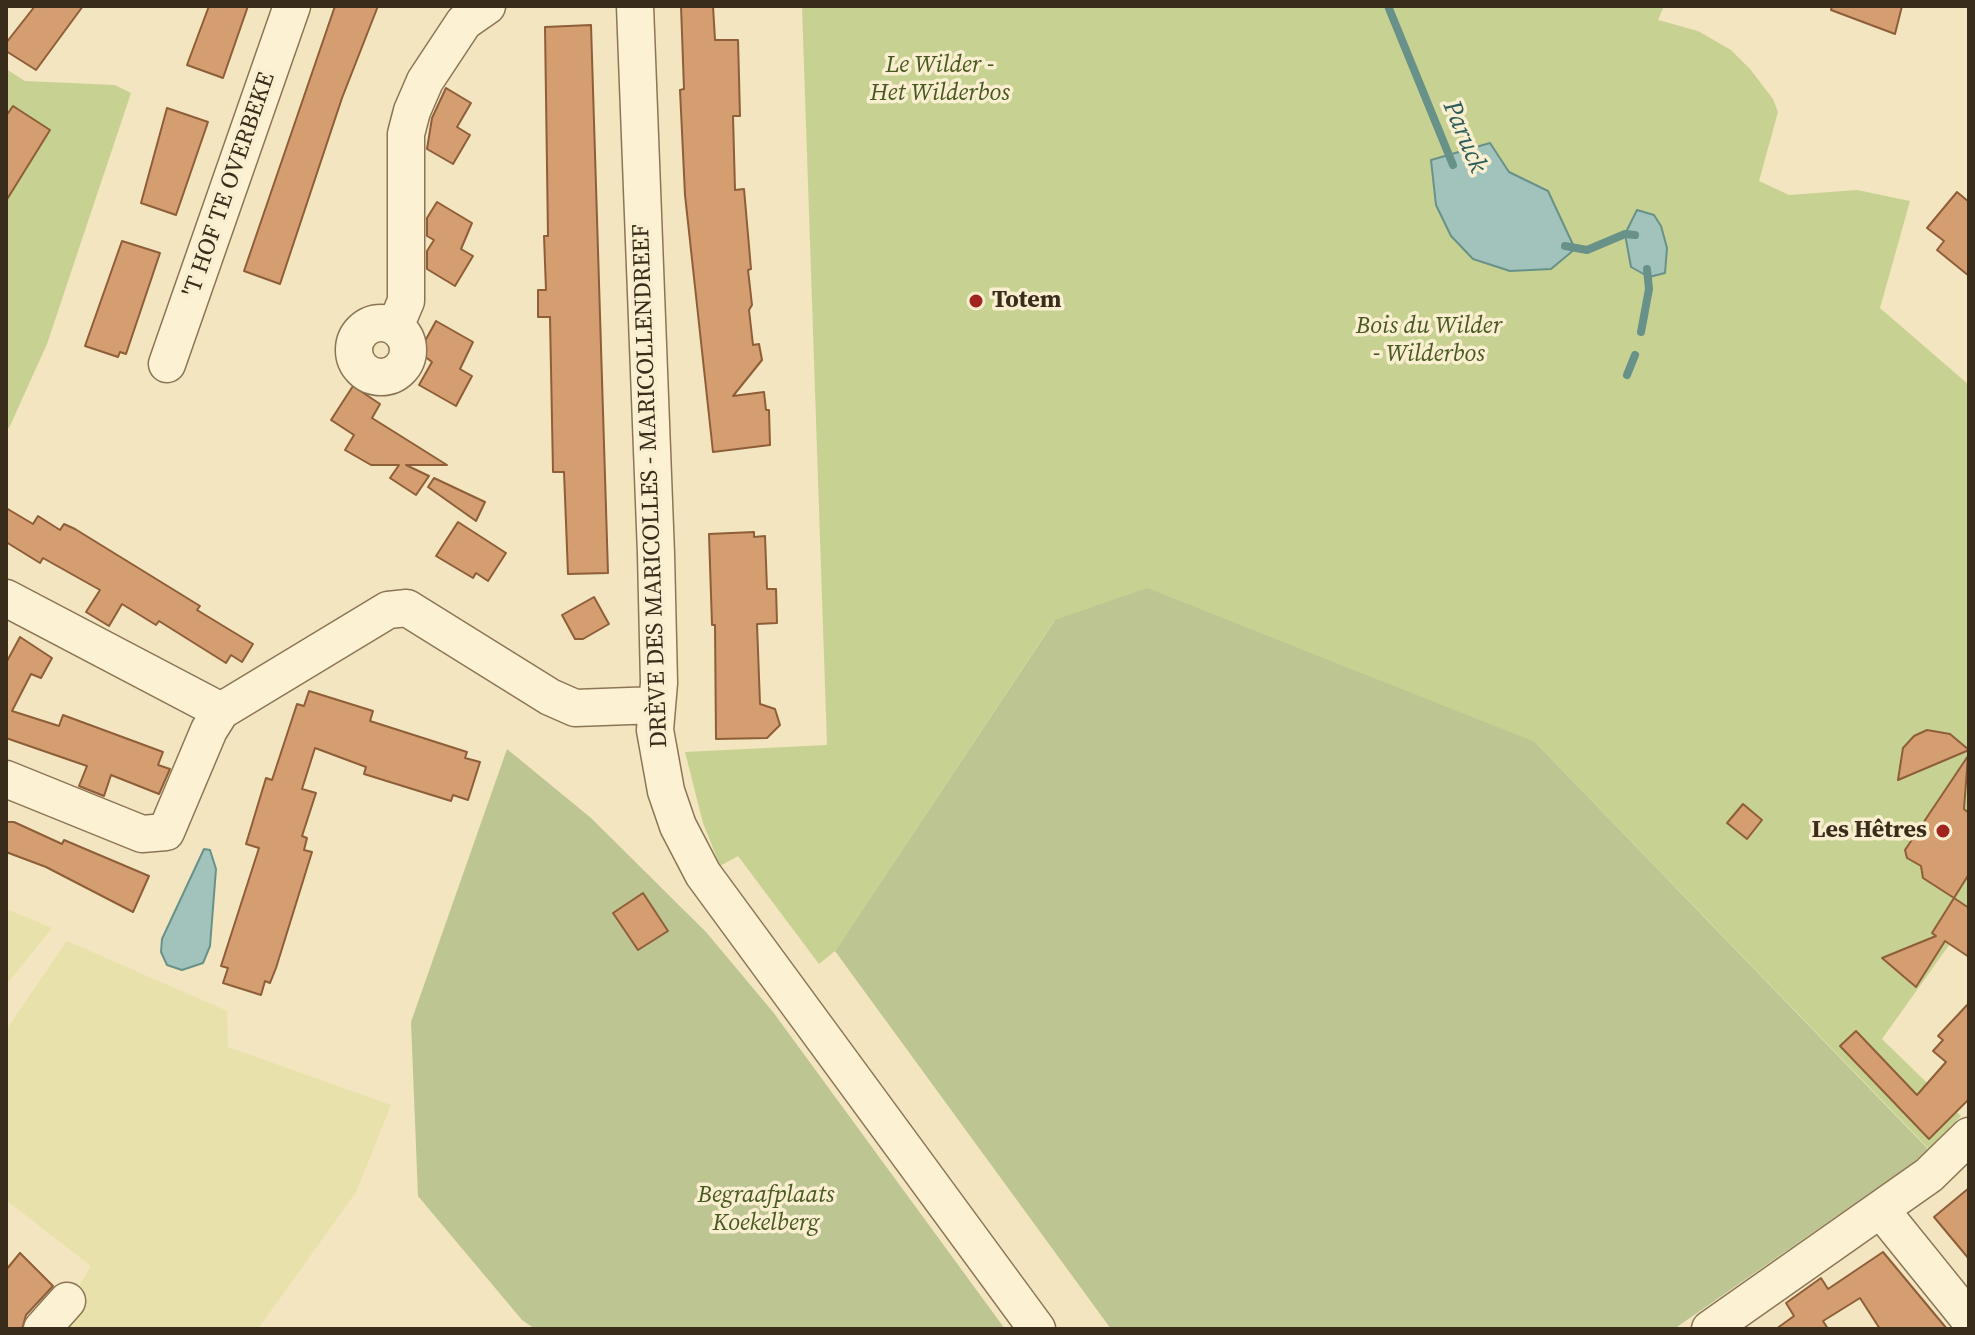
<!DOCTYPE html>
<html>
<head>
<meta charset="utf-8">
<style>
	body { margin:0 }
	#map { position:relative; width:1975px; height:1335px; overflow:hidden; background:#f2e5bf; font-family:"Source Serif 4",serif }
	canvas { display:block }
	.frame { position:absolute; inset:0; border:8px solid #3a2c1b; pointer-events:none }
</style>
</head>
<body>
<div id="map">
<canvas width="1975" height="1335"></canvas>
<div class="frame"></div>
</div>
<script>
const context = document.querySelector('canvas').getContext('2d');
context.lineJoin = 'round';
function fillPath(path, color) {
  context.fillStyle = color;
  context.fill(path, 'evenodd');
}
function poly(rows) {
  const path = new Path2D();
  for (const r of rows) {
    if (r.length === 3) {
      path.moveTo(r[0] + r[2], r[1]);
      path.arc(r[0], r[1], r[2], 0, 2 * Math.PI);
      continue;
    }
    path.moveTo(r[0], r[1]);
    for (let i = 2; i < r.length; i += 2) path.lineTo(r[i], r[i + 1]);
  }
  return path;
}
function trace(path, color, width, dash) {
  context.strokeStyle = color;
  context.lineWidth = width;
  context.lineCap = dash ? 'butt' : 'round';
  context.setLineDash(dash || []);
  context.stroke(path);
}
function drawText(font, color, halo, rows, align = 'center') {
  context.font = font + ' "Source Serif 4",serif';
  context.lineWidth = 7;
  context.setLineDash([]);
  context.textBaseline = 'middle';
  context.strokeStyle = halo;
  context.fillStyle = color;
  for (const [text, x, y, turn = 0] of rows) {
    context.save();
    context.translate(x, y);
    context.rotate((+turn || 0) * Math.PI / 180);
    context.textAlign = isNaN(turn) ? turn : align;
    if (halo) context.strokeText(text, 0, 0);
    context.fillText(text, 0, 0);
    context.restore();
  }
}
const farmland = poly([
	[6,909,52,928,6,985],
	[67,941,227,1011,228,1047,391,1105,356,1192,258,1329,54,1329,91,1266,6,1200,6,1030]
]);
const green = poly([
	[802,6,1664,6,1658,20,1698,31,1731,50,1750,69,1773,99,1778,112,1759,181,1789,195,1857,190,1910,201,1880,308,1969,385,1969,917,1882,1039,1961,1116,1929,1149,1535,742,1054,621,835,951,819,964,738,856,720,866,703,823,685,752,827,745],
	[6,69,25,81,115,85,131,93,47,344,9,428,6,426]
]);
const cemetery = poly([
	[1147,588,1535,742,1930,1151,1674,1329,1111,1329,835,951,1055,620],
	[507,749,591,818,706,932,773,1012,1005,1329,535,1329,522,1320,418,1196,411,1022]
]);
const water = poly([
	[1490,143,1509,172,1548,191,1575,249,1551,269,1510,271,1473,259,1451,236,1436,205,1431,160,1490,143],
	[1637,210,1654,215,1661,226,1667,248,1665,273,1649,277,1631,267,1625,234,1637,210],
	[204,849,210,850,216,869,210,946,203,963,182,970,167,965,161,952,162,939,204,849]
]);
const stream = poly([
	[1388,6,1453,165],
	[1565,246,1587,250,1625,234,1635,235],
	[1641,332,1649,289,1647,269],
	[1627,375,1635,355]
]);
const building = poly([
	[35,6,83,6,36,70,6,51,6,43,35,6],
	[209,6,248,6,223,78,187,65,209,6],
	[335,6,378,6,342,98,280,284,244,271,335,6],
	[681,6,713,6,715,40,738,40,740,116,733,116,735,190,744,189,751,269,748,270,752,305,749,310,753,345,759,344,762,360,733,396,764,392,766,410,769,410,770,445,713,452,685,195,680,90,684,89,681,6],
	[1832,6,1902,6,1895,34,1831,10,1832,6],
	[591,25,608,573,568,574,564,472,553,472,550,317,538,317,538,290,546,290,544,236,548,236,545,27,591,25],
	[446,88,471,103,457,127,470,135,453,164,427,149,432,118,446,88],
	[13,106,50,130,6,201,6,116,13,106],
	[167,108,208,122,176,215,141,203,167,108],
	[1957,192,1969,202,1969,276,1937,250,1944,241,1927,228,1957,192],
	[437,202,472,223,461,249,473,256,455,286,427,269,427,251,434,240,427,236,427,218,437,202],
	[122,241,160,253,126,354,120,352,118,357,85,346,122,241],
	[436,321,473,342,460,369,472,376,456,406,419,385,432,362,419,352,436,321],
	[353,386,380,404,372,418,447,465,406,465,429,476,416,495,390,478,399,465,371,465,345,450,354,435,331,420,353,386],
	[434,478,485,502,476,521,428,487,434,478],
	[6,508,33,524,38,516,60,530,64,524,75,529,200,606,197,610,253,644,242,662,231,655,226,663,159,621,156,625,122,604,109,626,86,612,100,590,43,558,40,563,6,542,6,508],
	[458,522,506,553,488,581,476,573,473,578,436,556,458,522],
	[754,532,754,537,765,536,767,589,776,589,777,623,757,624,760,704,775,709,780,725,767,738,716,739,715,625,712,625,709,534,754,532],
	[594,597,609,624,583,639,575,639,562,615,594,597],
	[20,637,52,658,41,678,31,674,12,711,59,726,63,715,163,752,158,765,170,769,159,794,111,775,104,796,79,786,87,766,6,738,6,663,20,637],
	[309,691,373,711,370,721,467,752,465,758,480,762,468,800,453,795,451,801,364,774,366,767,315,748,302,789,316,793,302,836,307,838,304,850,312,852,276,968,270,983,265,981,261,995,223,983,228,968,221,966,259,848,246,844,266,778,272,780,297,704,304,706,309,691],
	[1927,730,1950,734,1969,750,1898,780,1903,748,1914,736,1927,730],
	[1968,756,1964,809,1969,813,1969,874,1954,898,1923,878,1921,866,1907,858,1905,850,1968,756],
	[1743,804,1762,820,1747,839,1727,823,1743,804],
	[6,822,14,822,62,844,64,840,149,876,133,912,46,867,6,852,6,822],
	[643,893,668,931,638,950,613,913,643,893],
	[1954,898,1969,908,1969,957,1945,941,1916,987,1882,958,1936,936,1932,933,1954,898],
	[1969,1003,1969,1099,1929,1139,1840,1046,1856,1031,1917,1095,1946,1062,1933,1051,1943,1040,1938,1036,1969,1003],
	[1969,1188,1969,1259,1934,1217,1969,1188],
	[1883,1252,1947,1329,1880,1329,1860,1298,1823,1321,1828,1329,1776,1329,1794,1316,1786,1303,1821,1278,1828,1289,1883,1252],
	[20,1253,53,1286,26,1315,22,1329,6,1329,6,1270,20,1253]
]);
const minor = poly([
	[635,6,656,554,659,683,655,730,666,791,678,826,703,874,1037,1329],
	[381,350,27],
	[395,327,406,301,406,134,412,111,425,81,464,22,487,6],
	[167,364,292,6],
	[6,598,221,711,388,610,407,608,550,697,575,708,657,705],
	[6,779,142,834,166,832,209,730,221,711],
	[1881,1210,1969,1319],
	[42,1329,67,1301],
	[1710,1329,1929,1175,1969,1136]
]);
const markers = [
	[976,301,8,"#a1241f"],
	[1943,831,8,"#a1241f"]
];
const parkNames = [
	["Le Wilder -",940,66],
	["Het Wilderbos",940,94],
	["Bois du Wilder",1429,327],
	["- Wilderbos",1429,355],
	["Begraafplaats",766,1196],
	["Koekelberg",766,1224]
];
const streetNames = [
	["'T HOF TE OVERBEKE",230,185,-71],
	["DRÈVE DES MARICOLLES - MARICOLLENDREEF",651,486,-92]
];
const poiNames = [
	["Totem",992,301],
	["Les Hêtres",1927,831,"right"]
];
const waterNames = [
	["Paruck",1464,137,67]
];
fillPath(farmland, '#e8e1ab');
fillPath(green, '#c7d192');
fillPath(cemetery, '#bdc592');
fillPath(water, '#a2c3bb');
trace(water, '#689289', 2);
trace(stream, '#689289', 8);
fillPath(building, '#d49e71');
trace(building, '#8e5e39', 2);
trace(minor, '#8c7555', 39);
trace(minor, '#fcf1d3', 36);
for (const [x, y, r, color] of markers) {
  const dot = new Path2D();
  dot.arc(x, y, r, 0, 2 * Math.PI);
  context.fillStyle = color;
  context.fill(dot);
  trace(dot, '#f9eecf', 3);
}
drawText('italic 24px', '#485920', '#f9eecf', parkNames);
drawText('24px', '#3a2c1b', '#f9eecf', streetNames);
drawText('bold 24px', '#3a2c1b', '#f9eecf', poiNames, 'left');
drawText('italic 26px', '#295c5a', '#f9eecf', waterNames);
</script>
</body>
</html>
